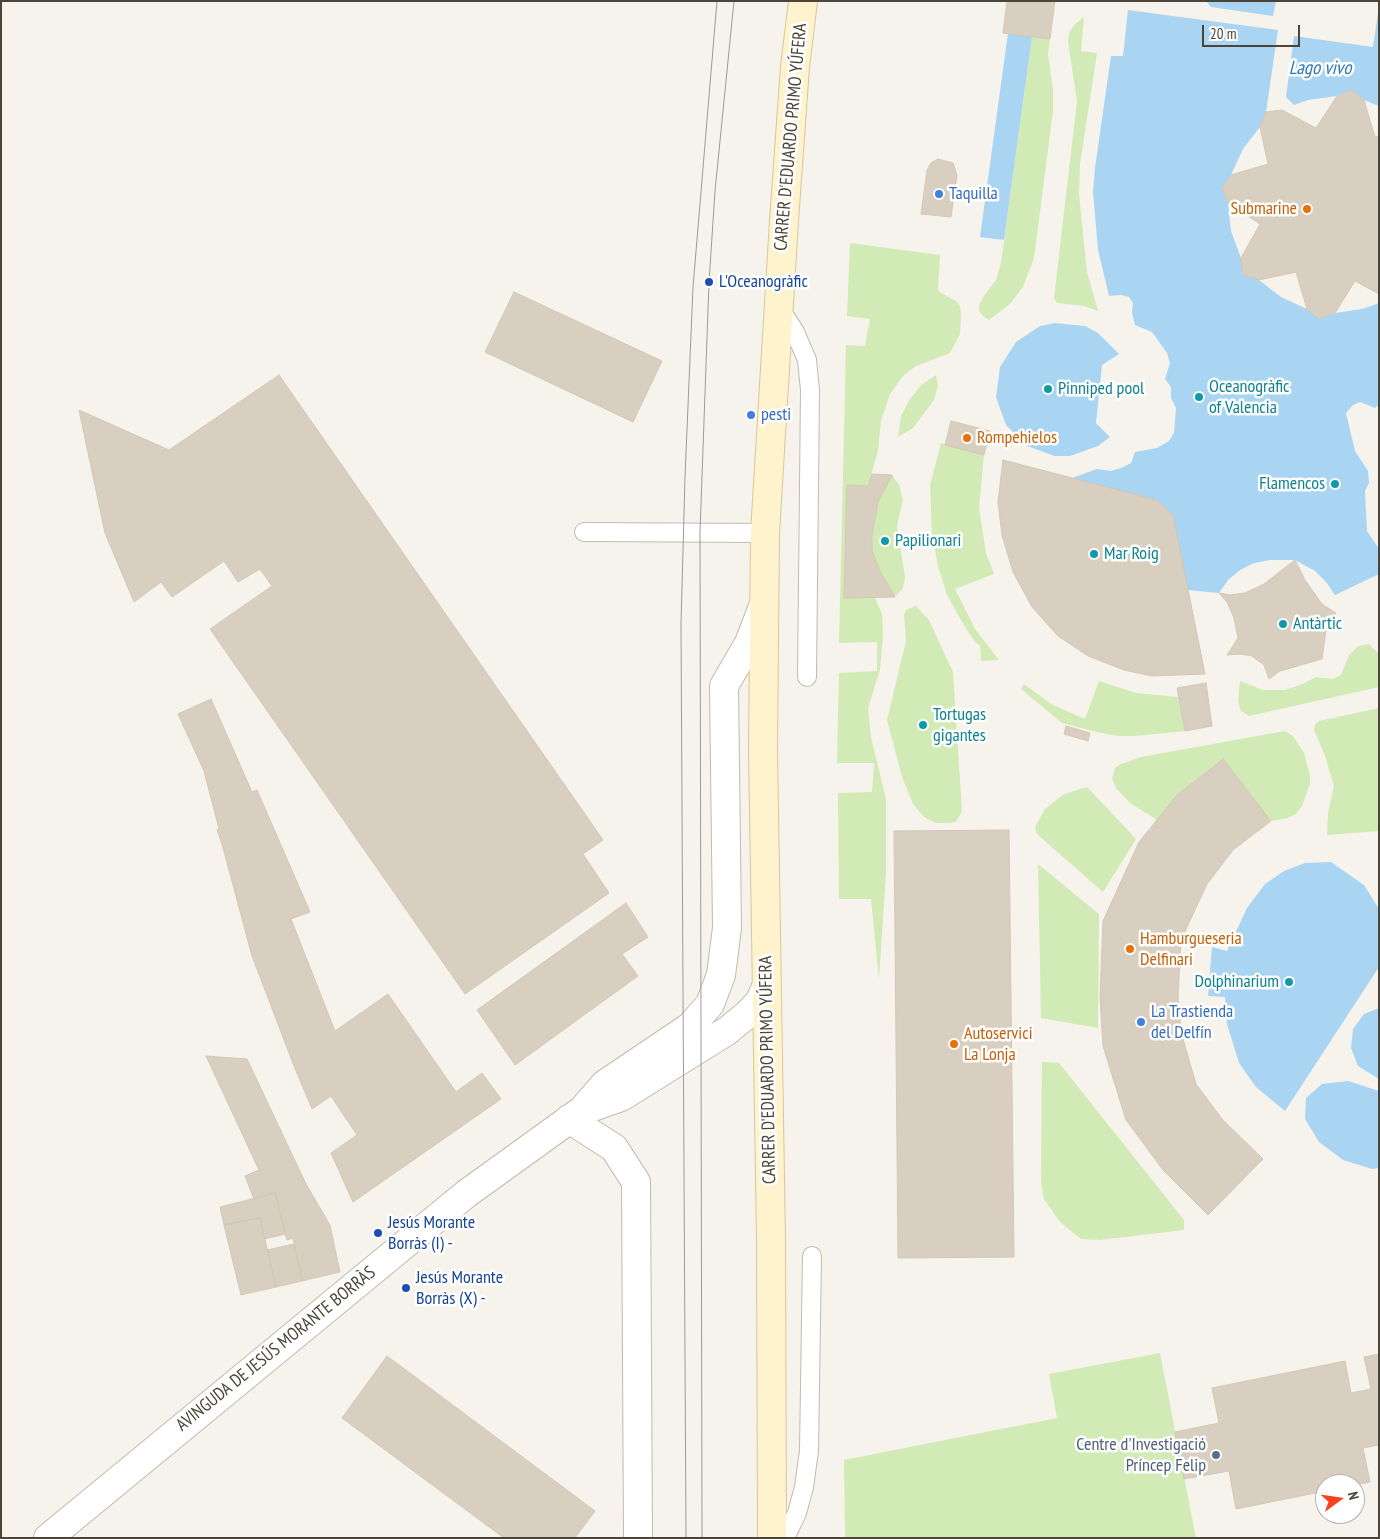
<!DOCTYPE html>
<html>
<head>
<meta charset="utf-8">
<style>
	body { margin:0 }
	#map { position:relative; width:1380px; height:1539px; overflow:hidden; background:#f6f3ec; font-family:"PT Sans Narrow",sans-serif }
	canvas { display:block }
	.frame { position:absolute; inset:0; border:2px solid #4b4439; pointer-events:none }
	.north { position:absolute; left:1315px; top:1474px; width:50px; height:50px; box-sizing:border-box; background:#fff; border:1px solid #b7b4b0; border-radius:50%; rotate:76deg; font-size:14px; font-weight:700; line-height:20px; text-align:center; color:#4b4439 }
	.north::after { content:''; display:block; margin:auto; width:18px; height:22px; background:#fc3f1d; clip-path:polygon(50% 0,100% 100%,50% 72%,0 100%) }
	.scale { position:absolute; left:1202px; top:25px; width:98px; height:22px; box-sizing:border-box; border:2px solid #4b4439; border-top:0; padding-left:6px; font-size:15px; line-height:18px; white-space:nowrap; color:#4b4439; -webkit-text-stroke:4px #fff; paint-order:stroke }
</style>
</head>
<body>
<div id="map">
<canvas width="1380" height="1539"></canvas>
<div class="frame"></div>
<div class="north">N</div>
<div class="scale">20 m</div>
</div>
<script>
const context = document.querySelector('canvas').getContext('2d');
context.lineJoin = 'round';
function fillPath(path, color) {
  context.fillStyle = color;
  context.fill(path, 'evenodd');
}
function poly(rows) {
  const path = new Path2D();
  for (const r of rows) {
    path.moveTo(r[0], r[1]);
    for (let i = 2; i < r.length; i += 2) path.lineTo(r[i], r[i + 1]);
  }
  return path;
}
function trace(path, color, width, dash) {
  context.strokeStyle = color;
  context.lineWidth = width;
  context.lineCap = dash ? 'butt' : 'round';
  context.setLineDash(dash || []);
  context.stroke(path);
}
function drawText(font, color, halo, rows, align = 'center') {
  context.font = font + ' "PT Sans Narrow",sans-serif';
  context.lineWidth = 5;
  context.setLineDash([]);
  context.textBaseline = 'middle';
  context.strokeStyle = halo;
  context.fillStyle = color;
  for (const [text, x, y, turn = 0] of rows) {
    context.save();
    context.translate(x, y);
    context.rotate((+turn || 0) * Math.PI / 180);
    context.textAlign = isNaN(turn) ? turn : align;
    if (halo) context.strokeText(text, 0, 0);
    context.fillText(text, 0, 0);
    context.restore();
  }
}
const green = poly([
	[1084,17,1081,51,1097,53,1080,164,1079,194,1087,272,1098,311,1084,306,1057,303,1054,298,1077,101,1068,42,1069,33,1074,25],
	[1032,37,1050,39,1048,54,1053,90,1053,111,1034,258,1023,287,1010,304,989,320,984,317,979,311,979,306,983,297,996,280,1001,263],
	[850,243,940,255,938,290,941,293,956,301,960,306,961,315,960,334,950,353,916,366,903,376,890,394,881,421,878,451,868,486,847,485,844,598,875,598,882,614,883,635,880,670,868,708,871,737,886,799,886,873,879,979,871,899,839,899,838,793,872,792,874,763,837,763,839,673,877,671,877,642,839,643,846,345,865,346,870,319,847,316],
	[936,375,938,386,934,400,913,428,898,437,901,416,910,399,921,385],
	[941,443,984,455,979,508,986,553,994,574,955,589,975,629,999,660,981,661,980,645,975,642,962,622,947,595,938,566,932,535,930,485],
	[892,475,899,485,903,500,897,526,905,577,903,588,895,597,880,571,872,551,872,536,878,502],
	[916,606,929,620,953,672,962,811,956,822,948,823,936,823,924,817,913,804,902,777,887,720,906,641,904,615,906,610],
	[1369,644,1379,654,1379,687,1249,716,1241,711,1238,701,1240,681,1263,690,1285,690,1303,684,1316,677,1333,679,1341,675,1349,655,1358,646],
	[1099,681,1136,693,1178,697,1185,731,1136,736,1118,736,1097,732,1062,723,1021,689,1024,684,1051,704,1085,719],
	[1379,708,1379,831,1327,835,1328,813,1334,786,1325,756,1314,730,1315,725,1319,721],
	[1285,731,1293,736,1304,753,1310,776,1310,784,1302,806,1296,814,1288,818,1271,821,1222,759,1178,794,1157,820,1130,803,1116,788,1112,779,1115,768,1121,764,1141,757],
	[1087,787,1136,839,1103,892,1037,834,1035,827,1045,809,1064,794],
	[1038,864,1099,914,1098,1028,1041,1018],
	[1042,1062,1059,1063,1184,1220,1184,1230,1100,1240,1081,1239,1060,1222,1044,1199,1041,1183],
	[1160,1353,1196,1538,845,1538,844,1460,1057,1418,1049,1374]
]);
const water = poly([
	[1206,1,1276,1,1273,16,1211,7],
	[1379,6,1379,106,1364,100,1351,90,1337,96,1308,100,1294,105,1286,97,1294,36,1373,47],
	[1128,10,1278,30,1266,112,1260,127,1243,149,1231,175,1222,188,1228,203,1231,231,1241,258,1244,274,1259,280,1281,297,1307,309,1319,319,1335,313,1362,309,1379,303,1379,405,1375,408,1360,402,1353,405,1346,413,1355,451,1368,471,1369,483,1365,491,1367,531,1379,549,1379,574,1335,595,1326,582,1315,571,1295,560,1270,560,1254,563,1240,570,1228,580,1219,593,1188,590,1072,478,1097,469,1111,471,1121,468,1131,463,1135,452,1157,448,1169,441,1174,433,1176,408,1171,398,1171,387,1165,379,1170,363,1167,353,1152,332,1135,325,1132,313,1133,303,1129,297,1121,295,1109,296,1098,250,1093,192,1095,168,1111,56,1123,56],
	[1008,33,1032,37,1004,240,980,237],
	[1055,323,1085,326,1098,333,1119,354,1102,365,1096,423,1110,437,1098,446,1070,456,1055,456,1027,446,1006,425,996,397,1000,367,1016,342,1040,326],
	[1331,862,1364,885,1379,909,1379,967,1285,1111,1256,1087,1239,1063,1227,1024,1225,997,1208,996,1212,947,1227,951,1247,908,1265,884,1284,871,1305,863],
	[1379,1008,1379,1079,1358,1066,1351,1048,1353,1029,1364,1014],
	[1348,1081,1379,1091,1379,1168,1372,1169,1343,1160,1319,1142,1305,1119,1306,1098,1322,1084]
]);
const building = poly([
	[1007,1,1055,1,1050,39,1003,33,1007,1],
	[1351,90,1364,100,1375,137,1379,136,1379,294,1355,281,1335,313,1319,319,1307,309,1296,272,1259,280,1243,274,1241,258,1260,224,1228,203,1222,188,1231,175,1268,164,1260,127,1266,112,1282,110,1316,128,1337,96,1351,90],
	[938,159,953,163,957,175,951,217,921,214,927,170,931,163,938,159],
	[514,292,662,361,633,422,485,352,514,292],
	[279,375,603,840,583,854,609,893,465,994,210,629,272,586,260,569,238,582,224,561,172,597,161,582,134,602,105,533,79,410,169,450,279,375],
	[951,421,990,431,984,455,945,445,951,421],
	[1003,460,1157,500,1173,515,1205,674,1152,676,1124,670,1088,656,1058,636,1032,607,1013,572,1002,535,998,502,1003,460],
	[872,474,892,475,878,502,872,536,872,551,880,571,895,597,844,598,847,485,868,486,872,474],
	[1295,560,1305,580,1322,604,1336,613,1326,630,1322,659,1280,671,1269,679,1264,665,1252,656,1240,654,1227,655,1238,638,1234,618,1227,602,1219,593,1230,595,1245,593,1264,584,1295,560],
	[1206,683,1212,726,1185,731,1177,688,1206,683],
	[211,699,252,792,257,790,310,912,291,919,335,1031,388,994,456,1092,482,1073,501,1099,353,1202,331,1153,357,1135,331,1096,312,1109,294,1066,252,956,222,844,217,830,219,829,204,771,178,714,211,699],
	[1066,726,1090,733,1088,741,1064,734,1066,726],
	[1223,759,1271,821,1233,850,1207,884,1181,940,1178,997,1181,1032,1196,1084,1222,1119,1263,1159,1208,1215,1163,1170,1126,1120,1103,1046,1100,997,1103,921,1139,842,1178,794,1223,759],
	[1009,830,1014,1257,898,1258,894,831,1009,830],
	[626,903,648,937,622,954,638,976,515,1065,477,1010,626,903],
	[206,1056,247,1059,306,1184,330,1225,340,1272,302,1281,293,1238,287,1240,275,1193,254,1199,245,1176,259,1170,206,1056],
	[275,1193,286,1234,264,1239,260,1218,224,1225,220,1207,275,1193],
	[260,1218,276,1287,241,1295,224,1225,260,1218],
	[294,1244,302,1281,276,1287,267,1250,294,1244],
	[1379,1354,1379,1445,1363,1448,1370,1482,1355,1485,1325,1484,1325,1491,1236,1509,1229,1471,1184,1479,1175,1432,1219,1423,1212,1388,1345,1361,1351,1393,1371,1389,1364,1357,1379,1354],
	[387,1356,595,1511,575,1538,504,1538,342,1418,387,1356]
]);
const service = poly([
	[779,307,795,332,807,360,810,390,807,677],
	[584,532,765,533],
	[785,1538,797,1513,804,1487,809,1451,812,1256]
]);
const minor = poly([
	[584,1108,605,1084,691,1026,710,1004,721,975,727,928,724,686,749,643,764,604],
	[569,1119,614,1148,636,1182,638,1538],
	[48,1538,466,1194,581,1111,621,1097,727,1031,749,1013,760,1001,766,987]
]);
const secondary = poly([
	[772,1538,771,1239,763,750,765,533,784,221,795,67,803,1]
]);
const tram = poly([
	[686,1538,681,624,685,477,693,287,717,1],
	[702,1538,700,532,709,282,715,191,734,1]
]);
const markers = [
	[939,194,5,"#3f7fe0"],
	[1307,209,5,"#e8710a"],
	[709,282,5,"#1a4fb4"],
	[1048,389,5,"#0f9aa8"],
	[1199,397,5,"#0f9aa8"],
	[751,415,5,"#3f7fe0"],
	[967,438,5,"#e8710a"],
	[1335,484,5,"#0f9aa8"],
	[885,541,5,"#0f9aa8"],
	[1094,554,5,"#0f9aa8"],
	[1283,624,5,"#0f9aa8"],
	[923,725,5,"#0f9aa8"],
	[1130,949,5,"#e8710a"],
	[1289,982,5,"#0f9aa8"],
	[1141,1022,5,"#3f7fe0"],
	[954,1044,5,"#e8710a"],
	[378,1233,5,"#1a4fb4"],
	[406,1288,5,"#1a4fb4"],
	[1216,1455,5,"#5c6f8a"]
];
const streetNames = [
	["CARRER D'EDUARDO PRIMO YÚFERA",791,137,-85],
	["CARRER D'EDUARDO PRIMO YÚFERA",768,1070,-91],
	["AVINGUDA DE JESÚS MORANTE BORRÀS",276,1349,-39]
];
const shopNames = [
	["Taquilla",949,194],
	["pesti",761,415],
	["La Trastienda",1151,1012],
	["del Delfín",1151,1033]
];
const foodNames = [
	["Submarine",1297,209,"right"],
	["Rompehielos",977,438],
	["Hamburgueseria",1140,939],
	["Delfinari",1140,960],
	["Autoservici",964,1034],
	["La Lonja",964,1055]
];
const transitNames = [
	["L'Oceanogràfic",719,282],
	["Jesús Morante",388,1223],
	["Borràs (I) -",388,1244],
	["Jesús Morante",416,1278],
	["Borràs (X) -",416,1299]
];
const cultureNames = [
	["Oceanogràfic",1209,387],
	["of Valencia",1209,408],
	["Pinniped pool",1058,389],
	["Flamencos",1325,484,"right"],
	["Papilionari",895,541],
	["Mar Roig",1104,554],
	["Antàrtic",1293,624],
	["Tortugas",933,715],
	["gigantes",933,736],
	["Dolphinarium",1279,982,"right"]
];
const serviceNames = [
	["Centre d'Investigació",1206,1445],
	["Príncep Felip",1206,1466]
];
const waterNames = [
	["Lago vivo",1320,69]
];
fillPath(green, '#d2eab5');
fillPath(water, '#a9d4f2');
fillPath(building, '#d8cfc1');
trace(building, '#d3c7b4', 1);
trace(service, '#c2bbae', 20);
trace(minor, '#c2bbae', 30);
trace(secondary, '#d6c79b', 30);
trace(service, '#fff', 18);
trace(minor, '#fff', 28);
trace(secondary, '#fff3cd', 28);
trace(tram, '#9a9a9a', 1);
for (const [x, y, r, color] of markers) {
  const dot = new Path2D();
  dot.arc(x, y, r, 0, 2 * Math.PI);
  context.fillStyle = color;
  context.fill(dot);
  trace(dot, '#fff', 2);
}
drawText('18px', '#4b4439', '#fff', streetNames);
drawText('18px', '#366cbe', '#fff', shopNames, 'left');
drawText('18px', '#c56008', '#fff', foodNames, 'left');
drawText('18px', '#164399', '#fff', transitNames, 'left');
drawText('18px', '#0d838f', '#fff', cultureNames, 'left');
drawText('18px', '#4e5e75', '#fff', serviceNames, 'right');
drawText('italic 19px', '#2e7ab2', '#fff', waterNames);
</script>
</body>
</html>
